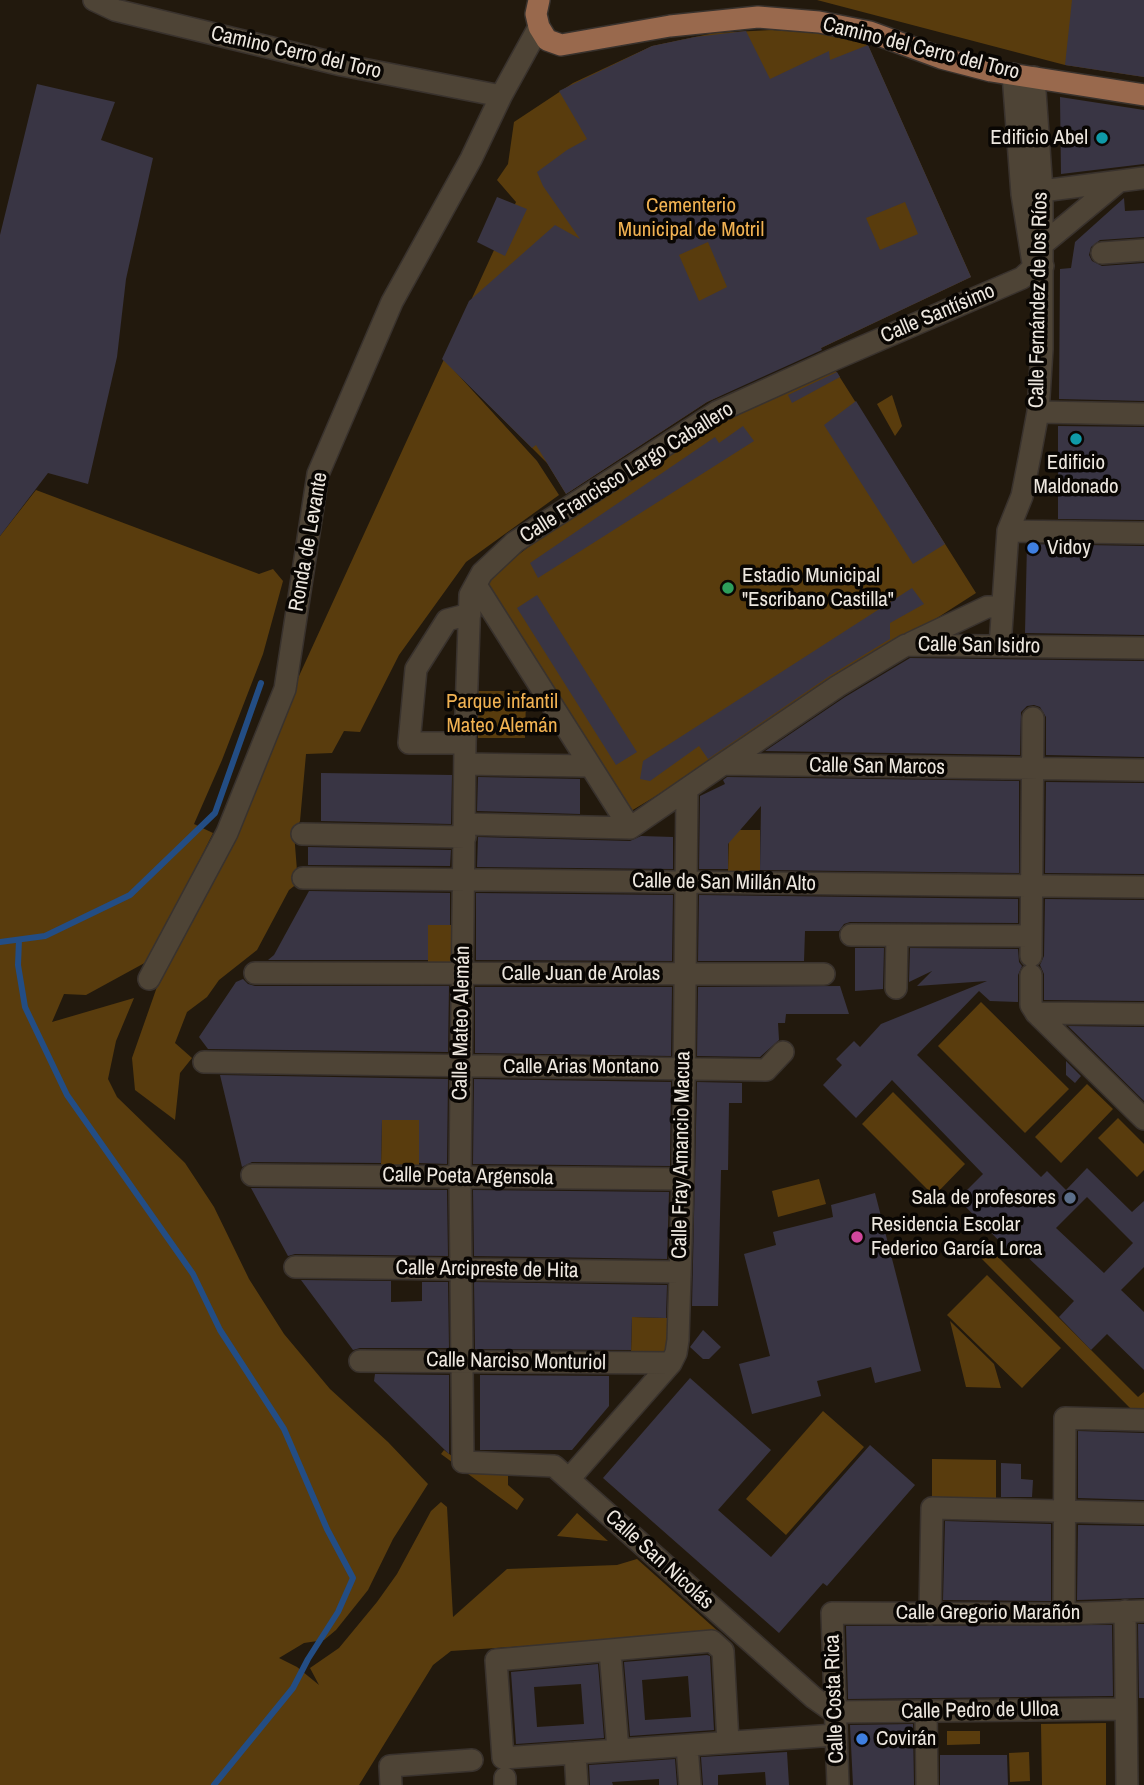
<!DOCTYPE html>
<html>
<head>
<meta charset="utf-8">
<style>
	body { margin:0 }
	canvas { display:block; background:#22190d }
</style>
</head>
<body>
<canvas width="1144" height="1785"></canvas>
<script>
const context = document.querySelector('canvas').getContext('2d');
context.lineJoin = 'round';
function fillPath(path, color) {
  context.fillStyle = color;
  context.fill(path, 'evenodd');
}
function poly(rows) {
  const path = new Path2D();
  for (const r of rows) {
    path.moveTo(r[0], r[1]);
    for (let i = 2; i < r.length; i += 2) path.lineTo(r[i], r[i + 1]);
  }
  return path;
}
function trace(path, color, width, dash) {
  context.strokeStyle = color;
  context.lineWidth = width;
  context.lineCap = dash ? 'butt' : 'round';
  context.setLineDash(dash || []);
  context.stroke(path);
}
function drawText(font, color, halo, rows, align = 'center') {
  context.font = font + ' "Archivo Narrow",sans-serif';
  context.lineWidth = 7;
  context.setLineDash([]);
  context.textBaseline = 'middle';
  context.strokeStyle = halo;
  context.fillStyle = color;
  for (const [text, x, y, turn = 0] of rows) {
    context.save();
    context.translate(x, y);
    context.rotate((+turn || 0) * Math.PI / 180);
    context.textAlign = isNaN(turn) ? turn : align;
    if (halo) context.strokeText(text, 0, 0);
    context.fillText(text, 0, 0);
    context.restore();
  }
}
const green = poly([
	[817,0,1144,0,1144,77,1065,65],
	[772,30,832,34,867,43,971,277,707,402,566,494,547,463,451,367,537,461,559,495,466,562,399,655,360,732,344,731,332,753,306,754,300,821,294,833,298,883,289,890,257,950,219,980,207,997,187,1012,175,1043,192,1058,180,1073,175,1120,135,1090,132,1058,158,984,516,202,497,180,508,164,514,122,573,83,652,46,714,33],
	[834,368,976,593,711,763,626,814,481,584,577,509,720,420],
	[892,395,902,426,895,436,877,404],
	[36,490,259,574,273,569,283,581,263,654,222,760,194,824,213,833,150,960,86,995,64,994,52,1022,134,998,116,1041,108,1079,117,1097,185,1163,214,1207,249,1279,284,1334,330,1389,388,1442,428,1484,393,1539,368,1590,336,1630,324,1640,304,1643,279,1658,297,1667,319,1685,310,1668,339,1648,377,1602,397,1574,431,1511,441,1502,447,1507,453,1617,507,1569,617,1565,637,1559,720,1633,451,1651,433,1665,359,1785,0,1785,0,536],
	[478,691,522,691,526,698,525,738,478,738],
	[729,830,760,830,760,874,728,873],
	[427,925,455,925,454,962,428,962],
	[981,1002,1069,1089,1025,1133,938,1046],
	[1087,1084,1113,1109,1061,1163,1035,1137],
	[893,1092,965,1164,934,1196,862,1124],
	[1118,1118,1144,1144,1144,1170,1137,1177,1098,1138],
	[382,1120,419,1120,419,1166,381,1166],
	[819,1179,826,1204,778,1217,772,1191],
	[989,1248,1138,1397,1144,1392,1144,1409,1131,1409,980,1257],
	[987,1275,1061,1348,1022,1388,947,1315],
	[632,1317,668,1318,668,1345,663,1355,631,1354],
	[950,1321,994,1364,1001,1388,966,1387],
	[823,1411,864,1447,786,1535,746,1499],
	[444,1450,465,1466,508,1469,508,1485,524,1499,517,1510,441,1454],
	[932,1459,996,1460,996,1500,932,1500],
	[577,1513,608,1541,557,1536],
	[1106,1723,1106,1785,1042,1785,1041,1724],
	[947,1731,980,1731,980,1744,947,1745],
	[1029,1752,1030,1781,1010,1782,1009,1753]
]);
const stream = poly([
	[19,940,18,965,25,1007,67,1095,193,1274,220,1330,284,1429,327,1529,353,1578,338,1612,308,1659,293,1688,214,1785],
	[0,942,45,936,130,895,215,813,261,683]
]);
const building = poly([
	[1072,0,1144,0,1144,77,1065,65],
	[746,31,770,79,829,51,830,60,868,45,971,277,821,348,822,350,707,402,566,494,536,445,532,448,442,359,469,301,555,225,580,239,543,186,537,172,567,150,587,139,559,91,652,46,695,37],
	[905,202,918,234,880,250,866,218],
	[708,242,727,287,699,301,679,255],
	[37,84,115,102,101,140,153,158,126,279,117,357,88,484,48,473,0,536,0,235],
	[1060,97,1144,110,1144,164,1061,174],
	[497,197,527,209,505,256,477,242],
	[1124,198,1125,211,1144,210,1144,237,1100,240,1091,247,1089,255,1092,261,1102,266,1144,263,1144,401,1059,399,1060,269,1071,268,1075,242],
	[837,372,840,377,792,403,788,395],
	[856,401,945,544,913,564,824,425],
	[743,426,754,441,538,578,530,563,715,437,719,443],
	[1058,426,1144,427,1144,520,1058,519],
	[1027,544,1144,546,1144,635,1025,633],
	[912,588,924,604,890,623,890,639,831,675,708,759,699,746,650,781,640,779,643,761],
	[537,595,637,752,616,765,517,608],
	[910,658,1144,661,1144,757,1046,755,1046,717,1040,707,1034,705,1027,706,1021,712,1020,755,765,751,845,697],
	[321,773,452,775,451,824,321,821],
	[478,777,580,779,580,814,477,811],
	[727,777,1019,781,1019,873,760,870,761,806,728,844,728,869,699,869,700,796,725,784,723,780],
	[1046,782,1144,783,1144,874,1045,873],
	[641,836,673,837,673,869,477,867,478,837,630,841],
	[308,847,451,850,450,866,308,865],
	[309,891,450,893,450,925,428,925,428,960,268,960,274,955],
	[476,893,673,895,672,961,476,960],
	[699,895,1018,899,1018,923,850,922,844,924,839,931,805,931,804,961,698,961],
	[1045,899,1144,900,1144,1001,1044,1000,1044,974,1040,965,1044,956],
	[855,948,884,948,883,989,855,991],
	[910,948,1018,949,1019,962,1022,966,1018,975,1018,1002,990,1001,979,991,917,1055,1041,1177,1047,1171,1066,1190,1087,1168,1132,1212,1144,1201,1144,1267,1121,1290,1144,1312,1144,1370,1107,1334,1091,1350,1059,1317,1074,1301,1020,1250,1014,1256,958,1199,983,1174,892,1080,856,1118,823,1085,842,1065,836,1059,854,1041,860,1047,881,1024,987,981,917,986,932,971,909,982],
	[1087,1197,1133,1243,1104,1273,1056,1228],
	[243,979,248,984,255,986,449,986,448,1052,208,1049,199,1037,236,982],
	[840,986,849,1014,786,1014,785,1023,778,1023,779,1040,760,1057,697,1056,698,987],
	[475,987,672,987,671,1056,475,1053],
	[1068,1026,1144,1027,1144,1101],
	[1066,1061,1081,1076,1075,1083,1066,1075],
	[220,1075,448,1079,447,1164,419,1163,419,1120,382,1120,381,1163,252,1162,242,1167],
	[474,1079,671,1082,670,1166,473,1164],
	[697,1082,742,1083,742,1103,729,1103,728,1170,721,1170,718,1306,692,1306],
	[251,1188,447,1190,448,1256,295,1254,288,1256],
	[473,1190,669,1192,667,1259,474,1256],
	[875,1193,921,1371,875,1383,871,1367,817,1381,821,1396,752,1414,739,1364,770,1356,744,1254,776,1245,773,1232,833,1217,831,1205],
	[301,1280,391,1281,391,1302,422,1301,422,1282,448,1282,449,1348,360,1348,353,1350],
	[474,1282,667,1285,666,1318,632,1317,631,1350,475,1349],
	[703,1330,721,1347,709,1359,703,1359,690,1347],
	[375,1374,449,1375,449,1454,374,1381],
	[480,1375,609,1376,609,1406,572,1450,480,1450],
	[690,1378,771,1450,718,1510,771,1557,870,1445,915,1485,827,1586,823,1583,779,1633,603,1478],
	[1078,1431,1144,1433,1144,1500,1078,1498],
	[1001,1463,1021,1464,1021,1479,1033,1480,1032,1497,1001,1497],
	[945,1521,1051,1524,1051,1601,943,1600],
	[1078,1525,1144,1526,1144,1598,1077,1600],
	[1138,1624,1144,1624,1144,1698,1139,1698],
	[1112,1625,1113,1696,848,1699,846,1626],
	[707,1655,710,1656,714,1730,630,1736,624,1662],
	[688,1676,691,1717,645,1720,642,1680],
	[598,1664,604,1738,516,1744,511,1672],
	[581,1684,584,1724,537,1727,534,1687],
	[913,1724,914,1785,853,1785,850,1725],
	[787,1752,789,1785,766,1785,765,1772,718,1775,718,1785,703,1785,701,1757],
	[940,1755,1007,1755,1008,1785,940,1785],
	[675,1759,677,1785,659,1785,659,1779,612,1782,613,1785,590,1785,589,1765]
]);
const minor = poly([
	[94,0,115,10,342,65,501,96],
	[1013,74,1022,194,1033,263],
	[1042,191,1144,178],
	[1043,244,1118,182],
	[1102,253,1144,250],
	[1043,266,1034,267,1022,278,830,361,717,412,515,542,482,573,470,595,465,743,460,1177,463,1462,554,1466,814,1698,834,1712,1126,1709],
	[1038,412,1144,414],
	[1008,531,1144,533],
	[476,585,630,828],
	[911,643,987,607,1002,607],
	[1000,646,1008,531,1022,496,1030,455,1038,412,1042,349,1042,191,1034,77],
	[465,743,409,743,416,669,447,620,470,614],
	[465,764,588,766],
	[723,764,838,686,906,645,1144,648],
	[465,824,630,828],
	[630,828,723,764,1144,770],
	[302,834,465,837],
	[303,878,1144,887],
	[851,935,1031,936],
	[1031,956,1033,718],
	[255,973,824,974],
	[1031,975,1031,1005,1036,1013,1144,1119],
	[149,979,227,833,285,689,318,474,392,302,471,159,501,96,539,27],
	[896,988,897,936],
	[1036,1013,1144,1014],
	[204,1062,766,1070,783,1052],
	[252,1175,683,1179],
	[295,1267,679,1272],
	[360,1361,671,1363],
	[569,1479,671,1363,676,1353,678,1340,683,1179,687,791],
	[1125,1611,1127,1785],
	[930,1614,932,1508,1144,1513],
	[1064,1614,1065,1418,1144,1420],
	[610,1651,618,1750],
	[926,1712,927,1785],
	[728,1742,723,1651,712,1641,496,1660,503,1758,835,1735],
	[687,1746,690,1785],
	[575,1753,577,1785],
	[505,1778,505,1785],
	[391,1785,390,1766,472,1760],
	[838,1785,832,1613,1064,1614,1144,1611]
]);
const major = poly([
	[539,0,536,14,539,27,547,40,561,45,670,26,758,17,819,22,870,32,941,58,991,71,1144,95]
]);
const markers = [
	[1102,138,7,"#0f9aa8"],
	[1076,439,7,"#0f9aa8"],
	[1033,548,7,"#3f7fe0"],
	[728,588,7,"#2e9e5b"],
	[1070,1198,7,"#5c6f8a"],
	[857,1237,7,"#d1479c"],
	[862,1739,7,"#3f7fe0"]
];
const streetNames = [
	["Camino del Cerro del Toro",921,49,14],
	["Camino Cerro del Toro",296,53,13],
	["Calle Fernández de los Ríos",1039,300,-89],
	["Calle Santísimo",938,314,-23],
	["Calle Francisco Largo Caballero",627,473,-32],
	["Ronda de Levante",309,542,-80],
	["Calle San Isidro",979,646,1],
	["Calle San Marcos",877,767,1],
	["Calle de San Millán Alto",724,883,1],
	["Calle Juan de Arolas",581,974],
	["Calle Mateo Alemán",462,1023,-89],
	["Calle Arias Montano",581,1067],
	["Calle Fray Amancio Macua",682,1155,-89],
	["Calle Poeta Argensola",468,1177,1],
	["Calle Arcipreste de Hita",487,1270,1],
	["Calle Narciso Monturiol",516,1362,1],
	["Calle San Nicolás",659,1560,42],
	["Calle Gregorio Marañón",988,1613],
	["Calle Costa Rica",835,1699,-92],
	["Calle Pedro de Ulloa",980,1711,-1]
];
const poiNames = [
	["Edificio Abel",1088,138,"right"],
	["Edificio",1076,463,"center"],
	["Maldonado",1076,487,"center"],
	["Vidoy",1047,548],
	["Estadio Municipal",742,576],
	["\"Escribano Castilla\"",742,600],
	["Sala de profesores",1056,1198,"right"],
	["Residencia Escolar",871,1225],
	["Federico García Lorca",871,1249],
	["Covirán",876,1739]
];
const parkNames = [
	["Cementerio",691,206],
	["Municipal de Motril",691,230],
	["Parque infantil",502,702],
	["Mateo Alemán",502,726]
];
fillPath(green, '#593c0d');
trace(stream, '#234d84', 6);
fillPath(building, '#393544');
trace(minor, '#39322d', 24);
trace(major, '#39322d', 24);
trace(minor, '#4e4436', 21);
trace(major, '#99694d', 21);
for (const [x, y, r, color] of markers) {
  const dot = new Path2D();
  dot.arc(x, y, r, 0, 2 * Math.PI);
  context.fillStyle = color;
  context.fill(dot);
  trace(dot, '#090603', 2.5);
}
drawText('21px', '#ede7df', '#090603', streetNames);
drawText('21px', '#ede7df', '#090603', poiNames, 'left');
drawText('21px', '#f1b252', '#090603', parkNames);
</script>
</body>
</html>
